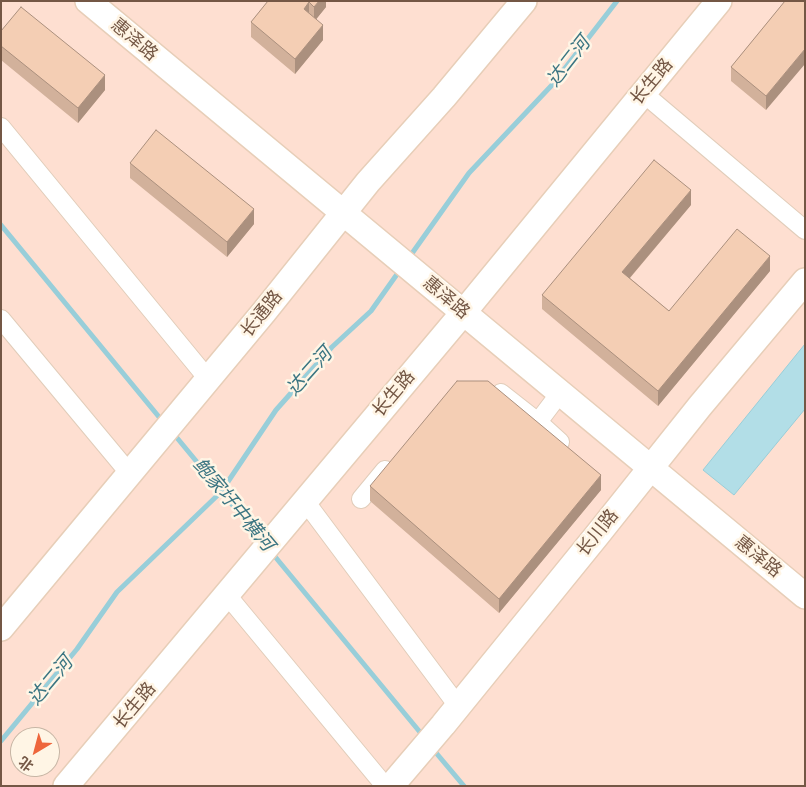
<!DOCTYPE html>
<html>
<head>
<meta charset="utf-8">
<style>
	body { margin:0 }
	#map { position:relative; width:806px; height:787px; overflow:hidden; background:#fdf1de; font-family:"Fira Sans Condensed","Noto Sans SC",sans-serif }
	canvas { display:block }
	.frame { position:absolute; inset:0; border:2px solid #745745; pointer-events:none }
	.north { position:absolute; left:10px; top:727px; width:50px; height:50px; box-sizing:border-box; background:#fff5e5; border:1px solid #c7b6a5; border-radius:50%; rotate:217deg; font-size:14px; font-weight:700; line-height:20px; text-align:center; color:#745745 }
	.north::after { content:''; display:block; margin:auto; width:18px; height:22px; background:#ee663c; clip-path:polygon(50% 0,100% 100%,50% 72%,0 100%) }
</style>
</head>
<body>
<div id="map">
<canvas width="806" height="787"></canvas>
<div class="frame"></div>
<div class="north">北</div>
</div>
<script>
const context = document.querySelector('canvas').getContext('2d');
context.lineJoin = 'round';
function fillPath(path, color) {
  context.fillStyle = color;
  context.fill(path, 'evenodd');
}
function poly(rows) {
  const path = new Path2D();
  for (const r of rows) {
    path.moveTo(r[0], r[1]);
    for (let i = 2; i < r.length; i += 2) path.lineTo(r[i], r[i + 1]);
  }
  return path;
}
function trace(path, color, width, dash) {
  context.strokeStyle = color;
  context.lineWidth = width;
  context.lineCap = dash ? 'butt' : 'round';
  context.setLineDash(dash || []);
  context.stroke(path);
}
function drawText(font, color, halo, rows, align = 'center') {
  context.font = font + ' "Fira Sans Condensed","Noto Sans SC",sans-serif';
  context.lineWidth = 5;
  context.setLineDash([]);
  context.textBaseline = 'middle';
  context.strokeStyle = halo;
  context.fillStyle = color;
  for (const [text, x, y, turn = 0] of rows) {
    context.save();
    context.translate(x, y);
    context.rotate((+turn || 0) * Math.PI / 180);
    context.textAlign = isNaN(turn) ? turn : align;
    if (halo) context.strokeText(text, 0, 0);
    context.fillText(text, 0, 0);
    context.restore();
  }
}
const commercial = poly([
	[1,1,805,1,805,786,1,786],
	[20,737,50,737,50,767,20,767]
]);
const water = poly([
	[805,344,805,409,734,495,703,470,805,344]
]);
const stream = poly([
	[1,225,164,423],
	[408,259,469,173,552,85,617,1],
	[173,433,263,542],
	[272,553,424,737],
	[1,741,77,649,117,592,221,492,276,410,332,347,371,311,400,270],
	[432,748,464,786]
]);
const street = poly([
	[643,93,805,230],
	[1,127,208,379],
	[1,319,130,474],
	[501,393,538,422,560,442],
	[538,422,560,393],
	[361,499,385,470],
	[305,501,458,706],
	[227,595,385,786]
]);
const secondary = poly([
	[88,1,805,596],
	[1,628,264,312,368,182,444,97,524,1],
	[66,786,463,313,719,1],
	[391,786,443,725,598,534,700,406,805,281]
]);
const wall = poly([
	[268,1,326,1,326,7,316,19,323,40,295,74,251,37,251,22],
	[785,1,766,110,731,81,731,67],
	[1,31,105,90,78,123,1,60],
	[130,163,254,224,227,257,130,178],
	[691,205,630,278,669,311,770,271,658,406,542,309,542,295],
	[370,486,601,490,499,613,370,501]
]);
const shadedWall = poly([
	[319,1,326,1,326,7,314,22,314,7],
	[309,2,309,17,304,9],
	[323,25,323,40,295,74,295,59],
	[805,49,805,64,766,110,766,96],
	[105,75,105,90,78,123,78,108],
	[691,190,691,205,622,287,622,272],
	[254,209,254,224,227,257,227,242],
	[770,256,770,271,658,406,658,391],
	[601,475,601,490,499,613,499,599]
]);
const building = poly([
	[268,1,319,1,314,7,309,2,304,9,323,25,295,59,251,22,268,1],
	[785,1,805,1,805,49,766,96,731,67,785,1],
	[21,7,105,75,78,108,1,46,1,31,21,7],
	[156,130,254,209,227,242,130,163,156,130],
	[654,160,691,190,622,272,669,311,737,229,770,256,658,391,542,295,654,160],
	[457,381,488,381,601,475,499,599,370,486,457,381]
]);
const streetNames = [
	["惠泽路",134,40,40],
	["长生路",652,82,-50],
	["惠泽路",446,298,40],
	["长通路",262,314,-51],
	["长生路",394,394,-50],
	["长川路",598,533,-51],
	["惠泽路",758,557,39],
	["长生路",135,706,-50]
];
const waterNames = [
	["达二河",569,62,-52],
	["达二河",310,372,-48],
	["鲍家圩中横河",233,505,50],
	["达二河",51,681,-50]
];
fillPath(commercial, '#fedfd1');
fillPath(water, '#b2dee7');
trace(water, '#98ced9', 1);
trace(stream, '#98ced9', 5);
trace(street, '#e1cdba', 20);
trace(secondary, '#e7ceb8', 28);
trace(street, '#fff', 18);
trace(secondary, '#fff', 25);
fillPath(wall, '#d2b19b');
fillPath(shadedWall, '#ab907e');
fillPath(building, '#f4ceb4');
trace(building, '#ab907e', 1);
drawText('18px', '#745745', '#fff5e5', streetNames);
drawText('italic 19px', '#3b7582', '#fff5e5', waterNames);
</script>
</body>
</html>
